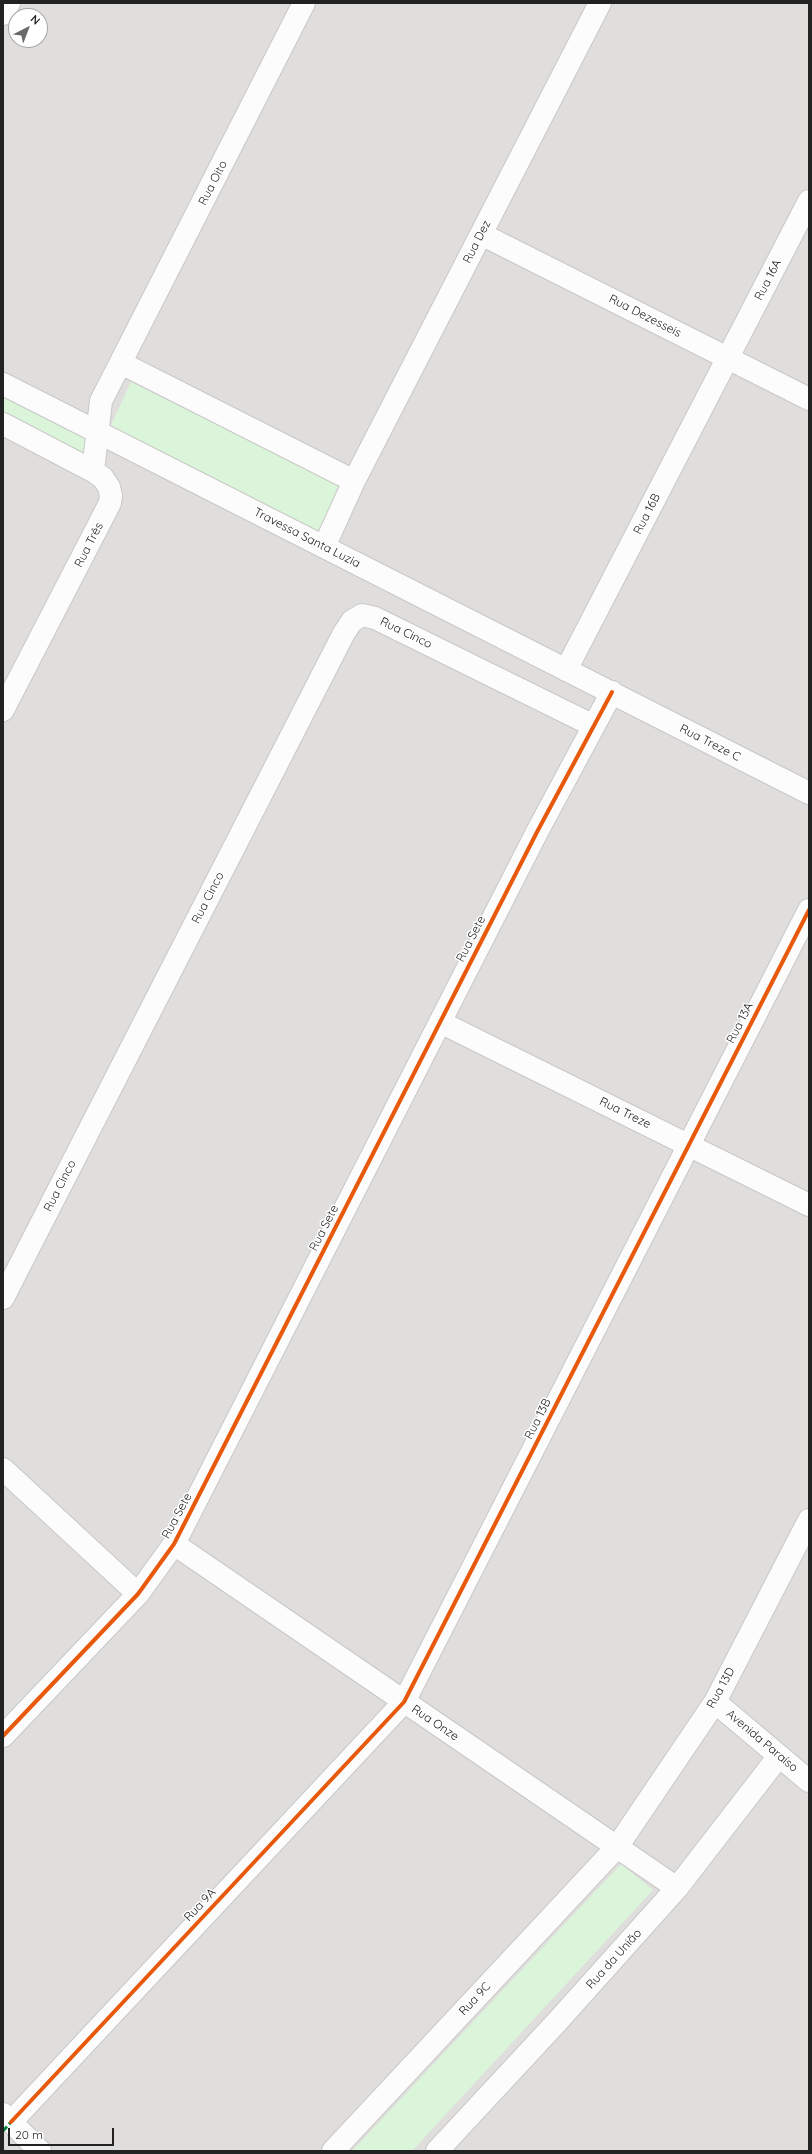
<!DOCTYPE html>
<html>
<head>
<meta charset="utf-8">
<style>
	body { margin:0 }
	#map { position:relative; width:812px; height:2154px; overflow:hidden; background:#f0eeeb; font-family:Quicksand,sans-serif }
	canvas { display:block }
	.frame { position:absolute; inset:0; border:4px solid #222; pointer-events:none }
	.north { position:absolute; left:8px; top:8px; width:40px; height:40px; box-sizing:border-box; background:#fff; border:1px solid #a7a7a7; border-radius:50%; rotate:42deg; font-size:11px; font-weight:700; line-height:16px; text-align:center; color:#222 }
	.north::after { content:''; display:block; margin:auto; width:14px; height:18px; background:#6a6968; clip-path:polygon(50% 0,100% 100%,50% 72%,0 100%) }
	.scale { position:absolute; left:8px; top:2128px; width:106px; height:18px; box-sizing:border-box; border:2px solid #222; border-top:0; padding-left:5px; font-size:12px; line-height:14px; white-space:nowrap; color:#222; -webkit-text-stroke:3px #fff; paint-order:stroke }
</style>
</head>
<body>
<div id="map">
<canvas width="812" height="2154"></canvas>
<div class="frame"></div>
<div class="north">N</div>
<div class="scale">20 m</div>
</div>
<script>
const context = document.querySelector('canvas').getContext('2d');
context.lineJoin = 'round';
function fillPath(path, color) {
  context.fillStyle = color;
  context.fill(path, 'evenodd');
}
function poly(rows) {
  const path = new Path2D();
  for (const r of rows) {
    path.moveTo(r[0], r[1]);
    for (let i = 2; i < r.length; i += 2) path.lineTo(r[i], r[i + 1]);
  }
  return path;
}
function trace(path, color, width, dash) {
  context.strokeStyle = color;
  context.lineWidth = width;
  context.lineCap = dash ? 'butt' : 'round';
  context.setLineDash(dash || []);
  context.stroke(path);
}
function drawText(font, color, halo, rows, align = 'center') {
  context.font = font + ' Quicksand,sans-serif';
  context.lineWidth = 3;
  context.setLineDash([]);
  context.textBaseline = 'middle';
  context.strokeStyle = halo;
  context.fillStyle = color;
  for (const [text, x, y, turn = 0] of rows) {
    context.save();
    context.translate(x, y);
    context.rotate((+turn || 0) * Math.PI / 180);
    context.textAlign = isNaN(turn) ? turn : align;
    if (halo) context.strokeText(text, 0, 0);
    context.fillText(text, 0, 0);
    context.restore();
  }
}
const residential = poly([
	[3,3,809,3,809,2151,3,2151],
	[16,16,40,16,40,40,16,40]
]);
const park = poly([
	[131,382,360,496,337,546,109,429],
	[3,392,82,433,90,457,3,413],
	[621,1864,653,1890,412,2151,352,2151]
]);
const minor = poly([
	[3,14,9,3],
	[481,234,809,399],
	[121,363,354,481,600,3],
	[3,384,809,793],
	[3,424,93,471,103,478,109,487,111,496,110,503,3,710],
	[93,471,101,401,304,3],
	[324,547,354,481],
	[566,670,809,201],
	[440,1022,809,1205],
	[3,1298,344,633,352,621,362,615,375,618,594,726],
	[3,1469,138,1594],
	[174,1544,677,1888],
	[715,1702,809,1781],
	[3,1736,138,1594,174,1544,537,832,612,692],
	[3,2114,40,2151],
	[11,2122,404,1702,809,910],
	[333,2151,617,1847,715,1702,809,1520],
	[437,2151,556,2023,677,1888,779,1756]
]);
const quiet = poly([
	[3,2131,11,2122]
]);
const cycleway = poly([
	[3,1736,138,1594,174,1544,537,832,612,692],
	[11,2122,404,1702,809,910]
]);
const streetNames = [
	["Rua Oito",213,183,-63],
	["Rua Dez",477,242,-63],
	["Rua 16A",768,280,-63],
	["Rua Dezesseis",645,316,27],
	["Rua 16B",647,514,-63],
	["Travessa Santa Luzia",307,538,27],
	["Rua Três",89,545,-63],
	["Rua Cinco",406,633,26],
	["Rua Treze C",710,743,27],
	["Rua Cinco",208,898,-63],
	["Rua Sete",471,939,-63],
	["Rua 13A",740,1023,-63],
	["Rua Treze",625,1113,26],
	["Rua Cinco",60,1186,-63],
	["Rua Sete",324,1228,-63],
	["Rua 13B",538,1419,-63],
	["Rua Sete",177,1516,-62],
	["Rua 13D",721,1688,-61],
	["Rua Onze",435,1723,34],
	["Avenida Paraíso",762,1741,40],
	["Rua 9A",200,1905,-47],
	["Rua da União",614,1959,-48],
	["Rua 9C",475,1999,-47]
];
fillPath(residential, '#dfdedc');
fillPath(park, '#daf5da');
trace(minor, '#c9c8c7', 24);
trace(minor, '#fdfcfc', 22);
trace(quiet, '#00873e', 3, [6, 3]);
trace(cycleway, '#e8590c', 4);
drawText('12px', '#222', '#fff', streetNames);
</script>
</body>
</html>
